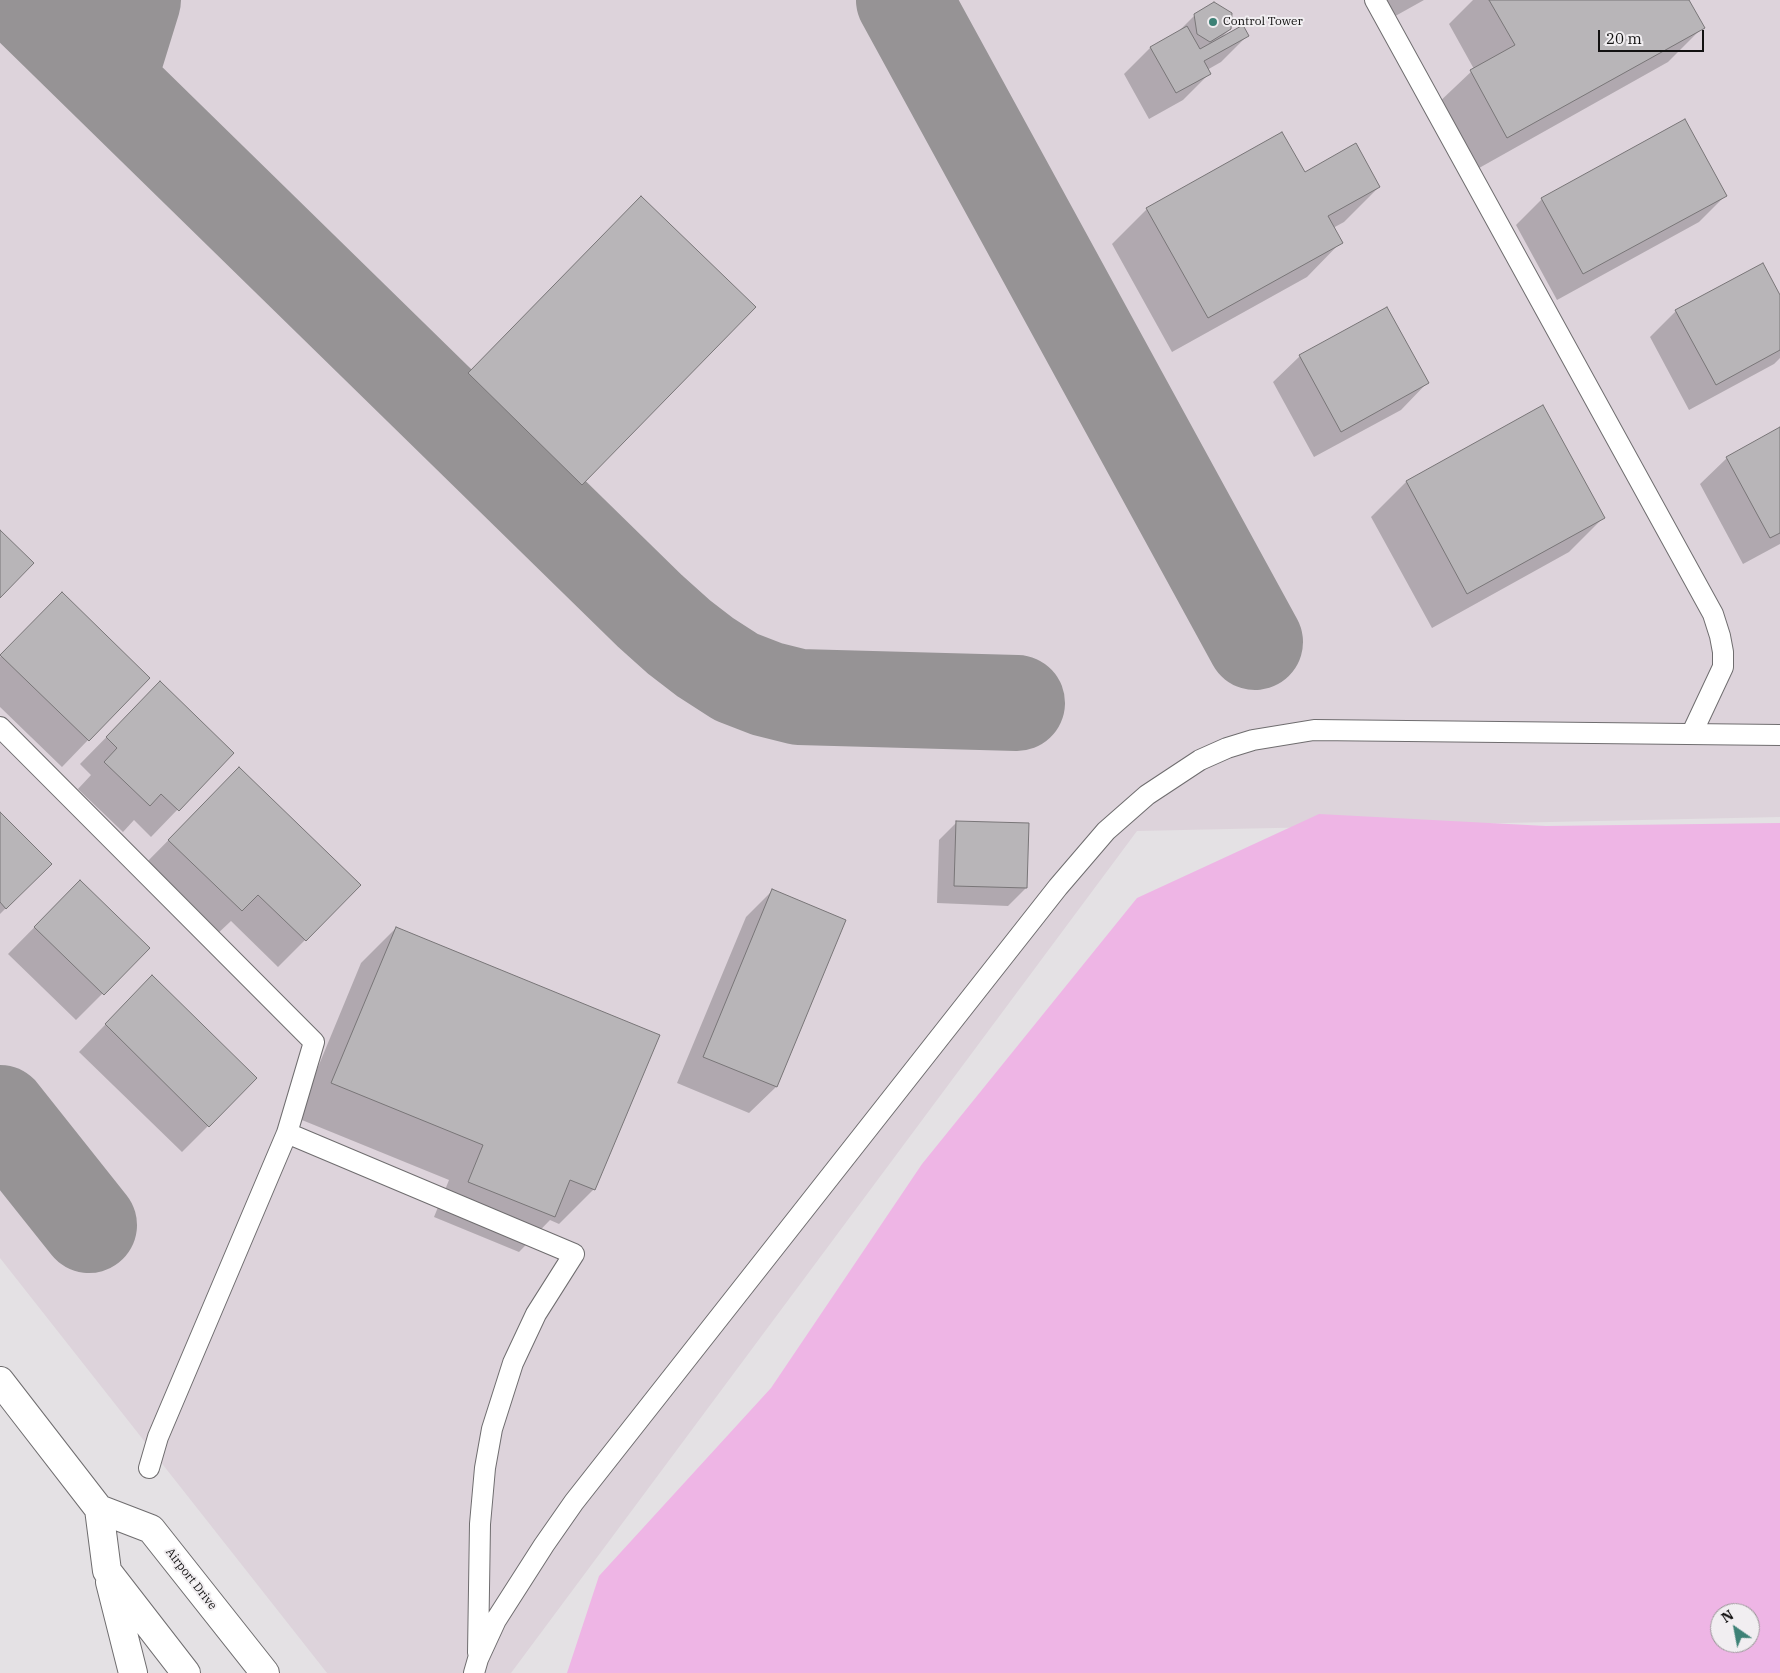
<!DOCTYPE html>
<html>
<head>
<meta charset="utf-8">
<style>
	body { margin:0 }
	#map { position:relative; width:1780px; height:1673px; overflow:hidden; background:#e4e1e4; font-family:"IBM Plex Serif",serif }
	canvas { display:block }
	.north { position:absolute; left:1710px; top:1603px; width:50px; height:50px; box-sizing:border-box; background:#f1eef1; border:1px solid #989697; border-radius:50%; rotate:327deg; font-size:14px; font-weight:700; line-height:20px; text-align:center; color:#121111 }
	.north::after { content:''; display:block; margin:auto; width:18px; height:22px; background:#3d8176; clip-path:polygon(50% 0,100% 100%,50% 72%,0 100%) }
	.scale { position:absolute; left:1598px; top:30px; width:106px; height:22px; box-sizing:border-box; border:2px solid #121111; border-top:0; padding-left:6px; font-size:15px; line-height:18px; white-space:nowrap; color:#121111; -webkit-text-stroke:4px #f1eef1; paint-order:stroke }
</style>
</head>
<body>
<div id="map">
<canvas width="1780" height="1673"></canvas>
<div class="north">N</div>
<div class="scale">20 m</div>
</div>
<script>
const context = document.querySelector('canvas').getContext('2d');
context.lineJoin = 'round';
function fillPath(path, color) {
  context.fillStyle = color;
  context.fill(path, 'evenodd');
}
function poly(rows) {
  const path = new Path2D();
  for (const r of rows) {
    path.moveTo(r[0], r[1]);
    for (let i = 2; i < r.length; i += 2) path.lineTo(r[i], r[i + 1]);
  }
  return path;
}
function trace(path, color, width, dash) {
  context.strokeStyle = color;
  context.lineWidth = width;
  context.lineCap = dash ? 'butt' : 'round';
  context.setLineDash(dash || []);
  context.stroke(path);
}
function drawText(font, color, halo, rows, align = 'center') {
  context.font = font + ' "IBM Plex Serif",serif';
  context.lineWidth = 4;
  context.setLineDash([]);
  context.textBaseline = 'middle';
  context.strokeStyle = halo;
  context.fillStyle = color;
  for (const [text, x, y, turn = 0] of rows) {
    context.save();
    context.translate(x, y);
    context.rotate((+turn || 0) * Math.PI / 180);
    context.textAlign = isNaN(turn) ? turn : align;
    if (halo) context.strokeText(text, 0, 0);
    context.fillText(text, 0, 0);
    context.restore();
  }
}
const built = poly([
	[0,0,1780,0,1780,817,1137,831,511,1673,327,1673,0,1258]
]);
const green = poly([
	[1319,814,1546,826,1780,823,1780,1673,567,1673,599,1576,771,1388,922,1164,1137,898],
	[1720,1613,1750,1613,1750,1643,1720,1643]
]);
const shadow = poly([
	[1379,0,1424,0,1390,19],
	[1473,0,1688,0,1703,27,1668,62,1472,172,1435,106,1474,69,1449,24],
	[1195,15,1230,29,1222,37,1248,35,1221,62,1207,70,1209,74,1183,100,1149,119,1124,74,1150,48,1177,33],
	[1304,174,1379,187,1344,222,1333,228,1341,242,1307,277,1172,352,1112,244,1147,209],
	[1726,195,1699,222,1557,300,1516,225,1542,199],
	[606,233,582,484,547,519,434,408],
	[1780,298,1780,358,1774,364,1689,410,1650,337,1676,311],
	[1300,356,1427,383,1401,410,1314,457,1273,382],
	[1543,407,1604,517,1569,552,1432,628,1371,517,1406,482],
	[1780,429,1780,544,1743,564,1700,484,1727,458],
	[35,620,88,740,62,767,0,707,0,657],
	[133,710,232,753,151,837,134,820,123,832,78,789,91,775,80,764],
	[213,795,360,885,278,967,231,921,214,937,142,867],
	[0,814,50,864,0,914],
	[957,822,1026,888,1008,906,937,903,939,840],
	[80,881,148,948,76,1020,8,954],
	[772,891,844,921,776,1087,749,1113,677,1083,746,917],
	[396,928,594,1189,559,1224,550,1220,519,1252,434,1217,449,1180,297,1118,361,963],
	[125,1004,208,1126,182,1152,79,1052]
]);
const taxiway = poly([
	[25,0,650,611,679,637,705,657,736,677,767,689,799,697,1017,703],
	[904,0,1255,642],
	[108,81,133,0],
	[0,1113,89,1225]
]);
const building = poly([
	[1489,0,1689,0,1705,28,1507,138,1470,70,1515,45,1489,0],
	[1214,2,1232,13,1231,29,1210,42,1197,34,1194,14,1214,2],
	[1243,25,1249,36,1204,61,1211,74,1176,93,1150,47,1187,26,1200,49,1243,25],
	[1685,119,1727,196,1583,274,1541,198,1685,119],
	[1282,132,1305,172,1356,143,1380,187,1328,216,1343,243,1208,318,1146,208,1282,132],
	[641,196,756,307,582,485,468,373,641,196],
	[1763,263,1780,295,1780,350,1716,385,1675,310,1763,263],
	[1387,307,1429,383,1341,432,1299,355,1387,307],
	[1543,405,1605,518,1467,594,1406,481,1543,405],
	[1780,427,1780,533,1770,538,1726,457,1780,427],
	[0,530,34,563,0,598,0,530],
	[62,592,150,678,89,741,0,655,62,592],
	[160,681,234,753,179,811,161,794,150,806,104,762,117,748,106,737,160,681],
	[239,767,361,885,306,941,258,895,242,911,168,840,239,767],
	[0,812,52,864,6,909,0,902,0,812],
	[956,821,1029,823,1027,888,954,886,956,821],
	[80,880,150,948,104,995,34,927,80,880],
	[772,889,846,920,777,1087,703,1057,772,889],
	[396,927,660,1035,595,1190,570,1180,555,1217,468,1182,483,1145,331,1083,396,927],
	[152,975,257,1078,209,1127,105,1024,152,975]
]);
const lane = poly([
	[1375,0,1713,614,1720,636,1723,652,1723,667,1692,733],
	[0,727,314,1042,287,1133,158,1437,149,1468],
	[287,1133,574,1254,536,1314,513,1363,492,1429,485,1468,480,1524,478,1653],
	[474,1673,478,1659,496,1620,544,1545,574,1502,1058,887,1106,831,1147,795,1200,760,1227,748,1253,740,1314,730,1780,735]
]);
const secondary = poly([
	[0,1381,99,1509,107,1571,186,1673],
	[99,1509,151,1529,265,1673],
	[110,1582,133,1673]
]);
const markers = [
	[1213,22,5,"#3d8176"]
];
const poiNames = [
	["Control Tower",1223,22]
];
const streetNames = [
	["Airport Drive",191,1579,52]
];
fillPath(built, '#ddd3db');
fillPath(green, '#eeb5e5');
fillPath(shadow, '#0003');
trace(taxiway, '#969395', 96);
fillPath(building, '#b8b5b8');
trace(building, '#797678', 1);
trace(lane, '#6f6d6f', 22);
trace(secondary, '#6f6d6f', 30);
trace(lane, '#fff', 20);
trace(secondary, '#fff', 28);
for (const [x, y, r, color] of markers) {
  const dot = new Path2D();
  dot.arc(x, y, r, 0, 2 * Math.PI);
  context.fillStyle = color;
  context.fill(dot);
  trace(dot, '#f1eef1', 2);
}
drawText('12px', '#121111', '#f1eef1', poiNames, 'left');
drawText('12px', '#121111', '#f1eef1', streetNames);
</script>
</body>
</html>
